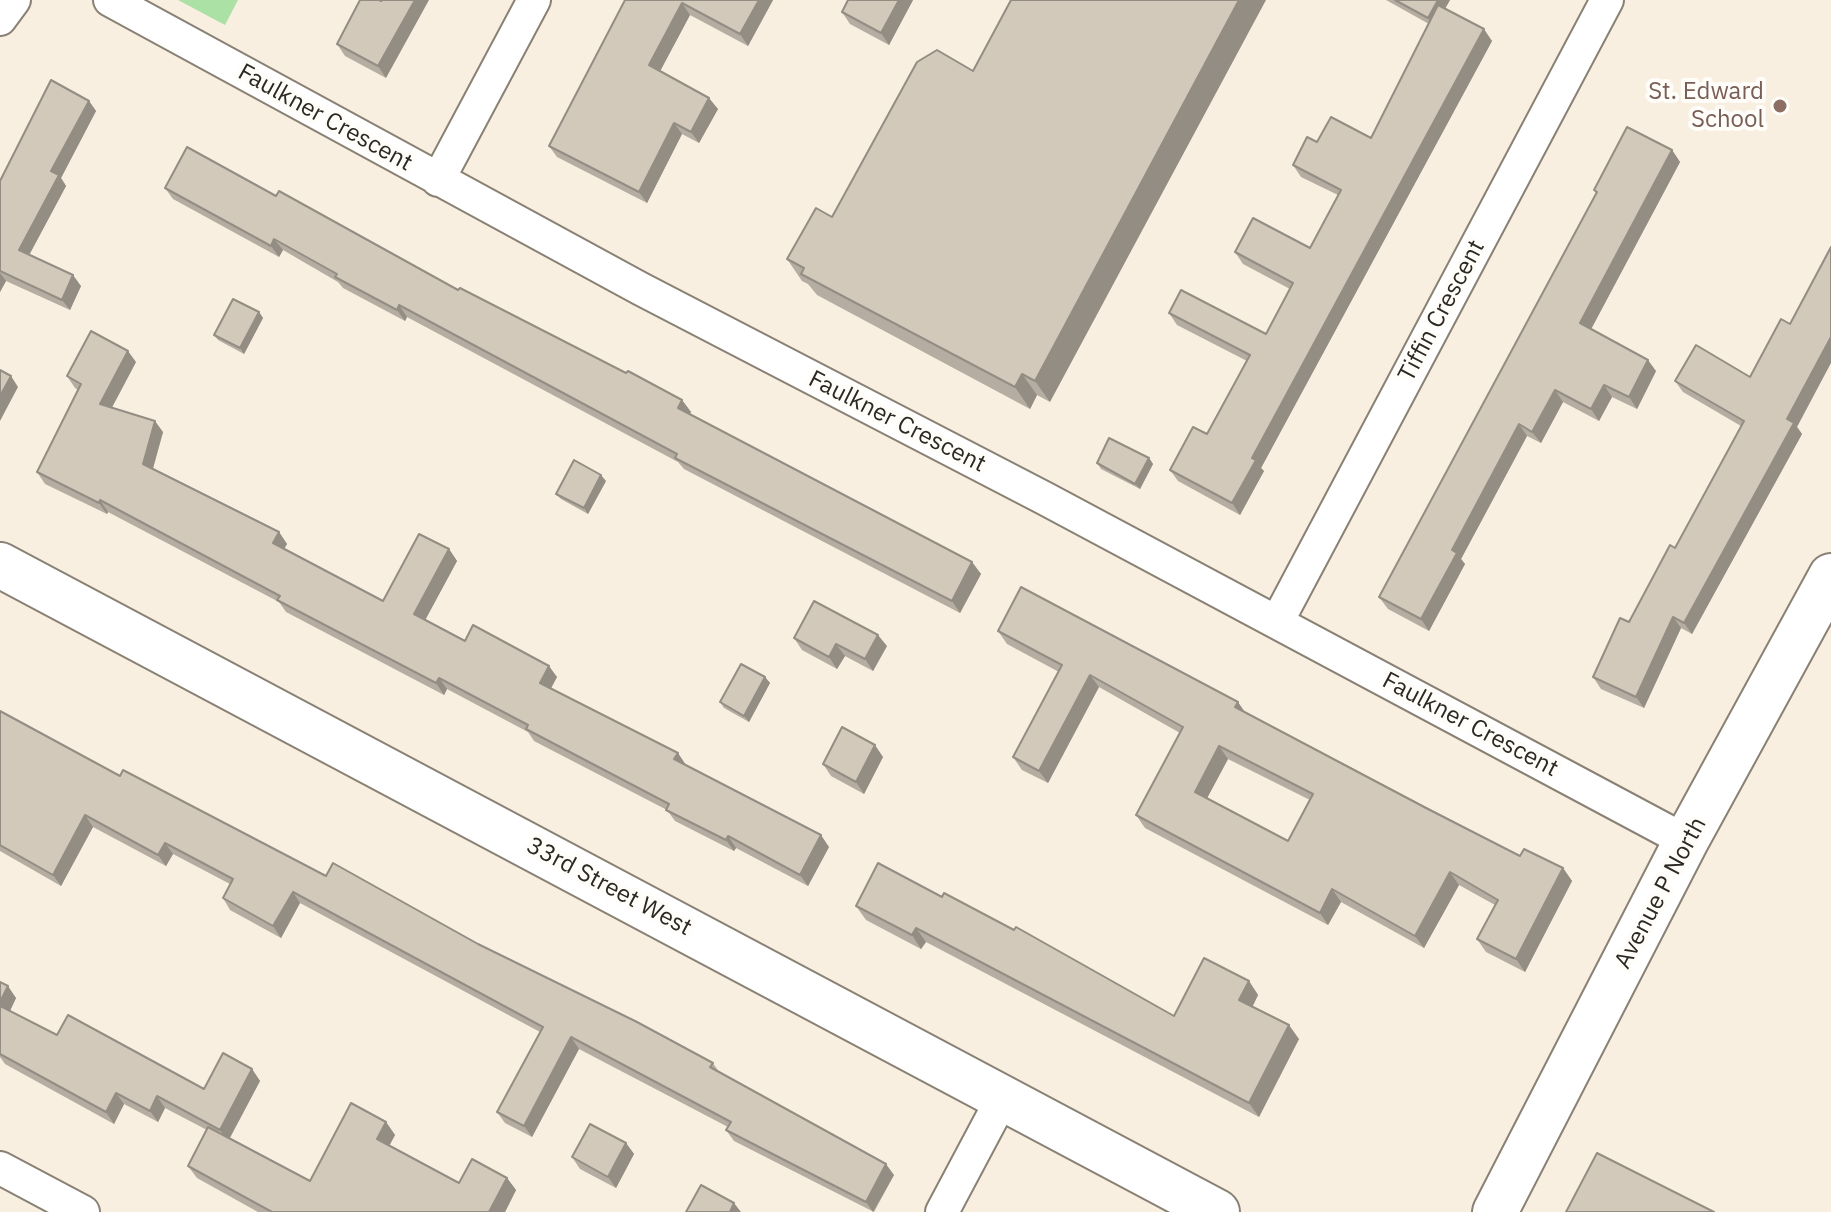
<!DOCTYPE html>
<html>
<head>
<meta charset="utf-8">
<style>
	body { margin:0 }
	canvas { display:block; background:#f8efe0 }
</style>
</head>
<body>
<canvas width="1831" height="1212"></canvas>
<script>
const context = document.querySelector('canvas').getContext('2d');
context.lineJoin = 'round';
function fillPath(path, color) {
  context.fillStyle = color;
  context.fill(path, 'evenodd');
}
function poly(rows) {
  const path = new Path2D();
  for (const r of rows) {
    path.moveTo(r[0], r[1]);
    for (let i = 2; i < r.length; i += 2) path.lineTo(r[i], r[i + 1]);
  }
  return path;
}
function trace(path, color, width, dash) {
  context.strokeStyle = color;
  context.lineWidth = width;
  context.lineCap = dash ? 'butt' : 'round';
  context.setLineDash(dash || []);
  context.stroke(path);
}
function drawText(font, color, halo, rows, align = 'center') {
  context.font = font + ' "IBM Plex Sans",sans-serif';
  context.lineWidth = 8;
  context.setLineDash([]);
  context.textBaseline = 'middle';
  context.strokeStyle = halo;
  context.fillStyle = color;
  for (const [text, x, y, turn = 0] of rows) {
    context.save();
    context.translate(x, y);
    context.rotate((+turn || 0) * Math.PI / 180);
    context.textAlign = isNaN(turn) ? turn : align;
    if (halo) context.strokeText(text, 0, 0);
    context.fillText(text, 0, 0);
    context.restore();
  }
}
const green = poly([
	[178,0,238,0,225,25]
]);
const minor = poly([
	[110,0,641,289,1044,498,1686,841],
	[0,19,14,0],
	[438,180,534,0],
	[1277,622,1607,0],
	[0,1168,83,1212],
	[942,1212,1002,1099]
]);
const secondary = poly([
	[0,565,1217,1212],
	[1495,1212,1686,841,1831,576]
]);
const wall = poly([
	[625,0,773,0,748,46,690,15,660,71,718,109,699,143,682,134,647,203,557,157,549,146],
	[913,0,889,45,850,24,842,12],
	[1386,0,1450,0,1445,8,1492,41,1261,468,1264,471,1240,515,1178,481,1170,470,1207,434,1247,361,1177,325,1169,313,1266,334,1290,289,1243,264,1235,252,1310,248,1338,195,1301,177,1293,165,1317,142,1371,138,1429,24],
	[381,1,386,78,345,56,337,44],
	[973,71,1050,402,1037,395,1030,409,817,295,808,284,802,281,787,259,832,217],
	[89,101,96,111,61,178,66,186,29,255,81,286,70,310,6,281,0,292,0,181],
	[1672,150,1680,162,1591,329,1656,371,1637,409,1612,397,1599,421,1563,402,1541,443,1527,436,1461,559,1465,564,1429,631,1388,609,1379,597,1596,193,1594,190],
	[165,188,276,196,458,290,682,400,691,412,690,414,972,562,981,574,960,613,684,469,678,462,407,317,405,321,343,288,338,282,283,250,279,257,173,199],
	[259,312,263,318,244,354,218,340,214,335],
	[1790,324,1797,427,1802,434,1692,634,1681,628,1644,708,1601,689,1593,677,1675,548,1741,426,1683,392,1675,381,1750,377],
	[136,362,112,407,163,432,153,469,279,532,287,544,284,549,383,601,449,549,457,561,425,620,465,641,557,677,551,688,829,847,808,886,736,848,734,851,675,821,667,810,534,741,528,732,447,689,444,695,286,612,279,602,108,512,107,514,45,484,37,472,78,390,75,388,67,376],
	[1149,458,1153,464,1140,489,1101,469,1097,463],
	[606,481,588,514,561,499,556,494],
	[998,631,1245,712,1520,856,1563,868,1572,881,1525,972,1486,952,1477,939,1495,905,1459,885,1424,948,1341,902,1328,925,1145,828,1136,815,1180,733,1099,687,1048,783,1022,770,1013,757,1059,672,1007,644],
	[1228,759,1310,800,1288,841,1207,798],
	[794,638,887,646,873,671,845,656,837,669,802,650],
	[765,677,770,683,749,722,724,708,720,702],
	[0,711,120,776,326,876,478,944,713,1063,719,1072,894,1175,874,1212,734,1141,726,1130,728,1127,579,1049,532,1137,505,1123,497,1112,540,1032,300,903,281,938,230,910,223,898,230,884,173,854,166,866,93,827,61,886,0,851],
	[883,757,864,794,831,776,823,764],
	[942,897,1174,1016,1249,981,1258,995,1252,1007,1299,1039,1259,1117,926,942,921,949,866,920,856,906],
	[0,982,16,998,10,1011,57,1035,204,1089,252,1069,260,1081,230,1138,310,1181,386,1122,395,1135,389,1146,459,1183,507,1178,516,1190,505,1212,258,1212,197,1178,188,1166,207,1130,165,1108,158,1122,124,1104,114,1124,5,1064,0,1057],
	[626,1143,634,1154,616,1188,580,1169,572,1157]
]);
const shadedWall = poly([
	[415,0,429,0,386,78,378,66],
	[759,0,773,0,748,46,740,34],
	[899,0,913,0,889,45,881,33],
	[1239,0,1266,0,1050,402,1035,381],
	[1438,0,1450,0,1435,27,1428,18],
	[682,3,690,15,657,77,649,65],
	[1484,29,1492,41,1261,468,1264,471,1240,515,1232,503,1252,458],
	[709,98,718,109,699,143,691,132],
	[89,101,96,111,61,178,66,186,26,261,19,250,51,171],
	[674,123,682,134,647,203,639,192],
	[1672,150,1680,162,1588,335,1580,323],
	[274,239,283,250,279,257,271,246],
	[0,273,6,281,0,292],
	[73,275,81,286,70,310,62,300],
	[399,305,407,317,405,321,397,310],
	[259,312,263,318,244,354,240,348],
	[1831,337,1831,363,1797,427,1802,434,1692,634,1684,623,1787,419],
	[128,351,136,362,108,415,100,404],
	[1648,360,1656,371,1637,409,1629,397],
	[1022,374,1037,395,1030,409,1015,387],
	[11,376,18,387,0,421,0,396],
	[1604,385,1612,397,1599,421,1591,409],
	[1555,390,1563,402,1541,443,1532,432],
	[682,400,691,412,686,420,678,408],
	[155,421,163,432,151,475,143,464],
	[1519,424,1527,436,1461,559,1465,564,1429,631,1421,619,1452,550],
	[1149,458,1153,464,1140,489,1135,484],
	[601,475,606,481,588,514,584,508],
	[100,500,108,512,107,514,99,503],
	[279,532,287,544,281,554,273,543],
	[449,549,457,561,422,626,414,614],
	[972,562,981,574,960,613,952,601],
	[1673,617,1681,628,1644,708,1636,697],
	[878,635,887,646,873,671,865,659],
	[836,644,845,656,837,669,829,657],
	[549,666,557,677,548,694,540,683],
	[1090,675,1099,687,1048,783,1039,771],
	[765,677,770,683,749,722,744,716],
	[439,678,447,689,444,695,436,683],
	[1238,702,1247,715,1235,707],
	[875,745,883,757,864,794,856,782],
	[1219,746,1228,759,1204,804,1195,792],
	[678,753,686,765,674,759],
	[85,815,93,827,61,886,53,875],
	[821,835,829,847,808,886,800,875],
	[728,836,736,848,734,851,726,840],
	[165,843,173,854,166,866,158,855],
	[1563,868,1572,881,1525,972,1516,959],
	[1450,872,1459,885,1424,948,1415,936],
	[1332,889,1341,902,1328,925,1320,913],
	[293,892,300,903,281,938,273,926],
	[916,928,926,942,921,949,912,935],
	[1249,981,1258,995,1249,1014,1239,1000],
	[8,986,16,998,7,1017,0,1007,0,1002],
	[1289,1025,1299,1039,1259,1117,1249,1103],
	[571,1037,579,1049,532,1137,524,1126],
	[252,1069,260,1081,228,1141,220,1130],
	[116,1093,124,1104,114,1124,106,1112],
	[157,1096,165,1108,158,1122,150,1111],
	[386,1122,395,1135,386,1152,377,1139],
	[626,1143,634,1154,616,1188,608,1177],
	[886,1164,894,1175,873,1212,866,1202],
	[507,1178,516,1190,505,1212,489,1212],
	[734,1203,741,1212,730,1212]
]);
const building = poly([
	[360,0,379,0,381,1,382,0,415,0,378,66,337,44,360,0],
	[625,0,759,0,740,34,682,3,649,65,709,98,691,132,674,123,639,192,549,146,625,0],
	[848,0,899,0,881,33,842,12,848,0],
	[1011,0,1239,0,1035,381,1022,374,1015,387,801,274,804,268,787,259,816,208,832,217,917,62,937,50,973,71,1011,0],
	[1395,0,1438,0,1428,18,1395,0],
	[1438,5,1484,29,1252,458,1256,460,1232,503,1170,470,1193,427,1207,434,1250,355,1169,313,1181,290,1266,334,1293,283,1235,252,1253,218,1310,248,1341,190,1293,165,1307,137,1317,142,1331,117,1371,138,1438,5],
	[51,80,89,101,51,171,59,175,19,250,73,275,62,300,0,271,0,181,51,80],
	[1627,127,1672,150,1580,323,1648,360,1629,397,1604,385,1591,409,1555,390,1532,432,1519,424,1452,550,1457,553,1421,619,1379,597,1597,192,1594,190,1627,127],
	[187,147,276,196,279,191,458,290,460,288,626,373,628,371,682,400,678,408,972,562,952,601,675,458,677,454,399,305,397,310,335,277,337,274,274,239,271,246,165,188,187,147],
	[1831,247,1831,337,1787,419,1794,423,1684,623,1673,617,1636,697,1593,677,1620,618,1629,622,1670,545,1675,548,1744,421,1675,381,1696,345,1750,377,1781,319,1790,324,1831,247],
	[233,299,259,312,240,348,214,335,233,299],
	[91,331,128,351,100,404,155,421,143,464,279,532,273,543,383,601,419,534,449,549,414,614,465,641,473,625,549,666,540,683,678,753,674,759,821,835,800,875,728,836,726,840,666,810,669,804,526,729,528,725,439,678,436,683,277,600,280,596,100,500,99,503,37,472,81,384,67,376,91,331],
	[0,370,11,376,0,396,0,370],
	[1109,438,1149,458,1135,484,1097,463,1109,438],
	[574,460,601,475,584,508,556,494,574,460],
	[1021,587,1238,702,1235,707,1426,808,1520,856,1524,849,1563,868,1516,959,1477,939,1498,900,1450,872,1415,936,1332,889,1320,913,1136,815,1183,727,1090,675,1039,771,1013,757,1062,665,998,631,1021,587],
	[1219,746,1313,794,1288,841,1195,792,1219,746],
	[814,601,878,635,865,659,836,644,829,657,794,638,814,601],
	[741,664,765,677,744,716,720,702,741,664],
	[0,711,120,776,123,770,326,876,333,863,478,944,637,1022,713,1063,710,1067,886,1164,866,1202,726,1130,731,1122,571,1037,524,1126,497,1112,543,1027,293,892,273,926,223,898,233,879,165,843,158,855,85,815,53,875,0,845,0,711],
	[842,727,875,745,856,782,823,764,842,727],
	[878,863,942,897,944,893,1014,930,1016,927,1174,1016,1204,958,1249,981,1239,1000,1289,1025,1249,1103,916,928,912,935,856,906,878,863],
	[0,982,8,986,0,1002,0,982],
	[0,1006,57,1035,68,1015,204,1089,223,1053,252,1069,220,1130,157,1096,150,1111,116,1093,106,1112,0,1054,0,1006],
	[351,1103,386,1122,377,1139,459,1183,472,1159,507,1178,489,1212,272,1212,188,1166,208,1127,310,1181,351,1103],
	[590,1124,626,1143,608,1177,572,1157,590,1124],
	[1597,1153,1714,1212,1566,1212,1597,1153],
	[701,1185,734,1203,730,1212,686,1212,701,1185]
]);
const markers = [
	[1780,106,8,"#8d6e63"]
];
const educationNames = [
	["St. Edward",1764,92],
	["School",1764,120]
];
const streetNames = [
	["Faulkner Crescent",325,118,29],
	["Tiffin Crescent",1442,311,-62],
	["Faulkner Crescent",897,422,27],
	["Faulkner Crescent",1470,725,28],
	["33rd Street West",609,887,28],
	["Avenue P North",1661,893,-62]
];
fillPath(green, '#ace1a6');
trace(minor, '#898174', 36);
trace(secondary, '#898174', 48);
trace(minor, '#fff', 32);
trace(secondary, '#fff', 44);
fillPath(wall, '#b5ada1');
fillPath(shadedWall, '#938d83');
fillPath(building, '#d2c9bb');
trace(building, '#938d83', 2);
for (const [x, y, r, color] of markers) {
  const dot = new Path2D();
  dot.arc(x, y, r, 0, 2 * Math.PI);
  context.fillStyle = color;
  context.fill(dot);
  trace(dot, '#fffdfa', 3);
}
drawText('24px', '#785e54', '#fffdfa', educationNames, 'right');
drawText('24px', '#2c2923', '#fffdfa', streetNames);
</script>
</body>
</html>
